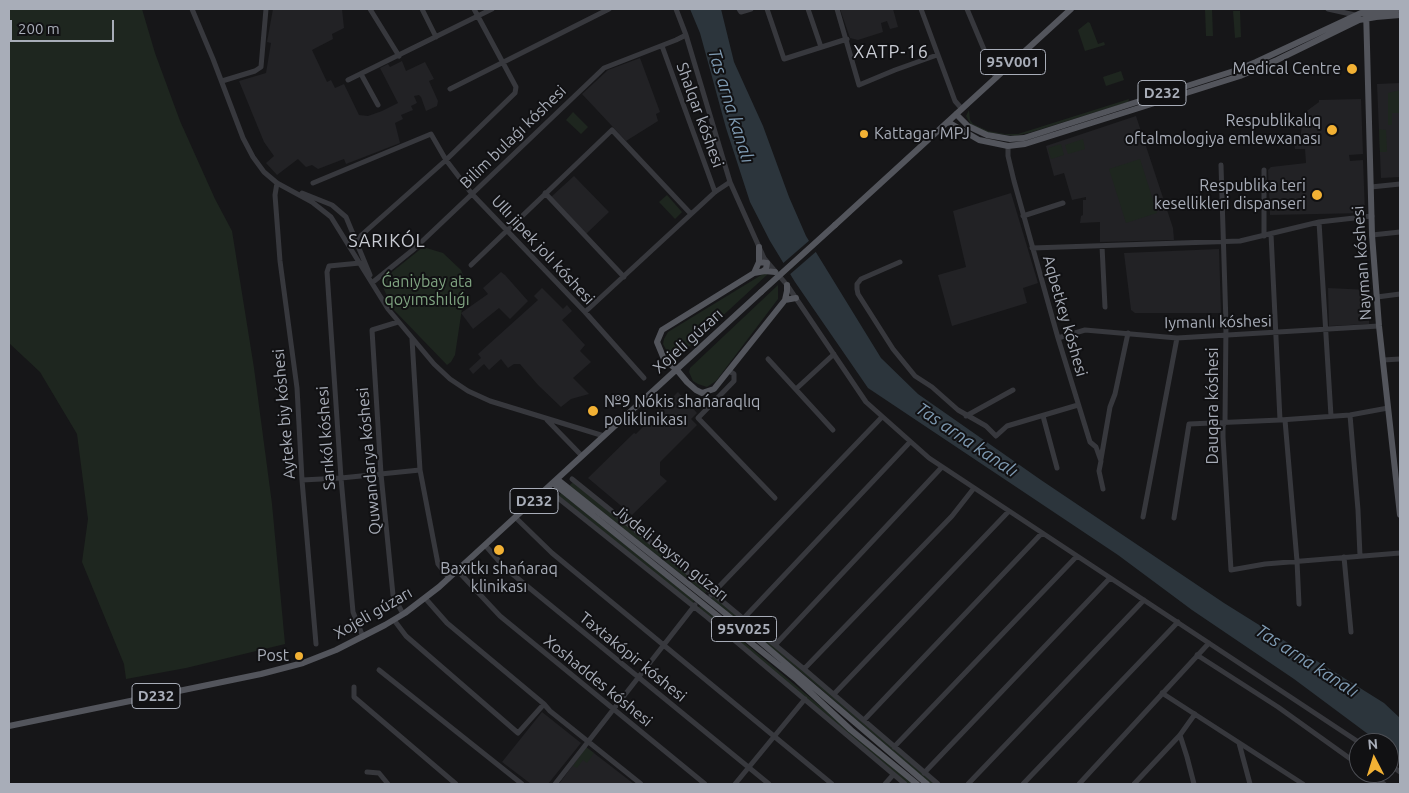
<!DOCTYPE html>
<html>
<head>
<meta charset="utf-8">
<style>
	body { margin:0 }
	#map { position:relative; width:1409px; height:793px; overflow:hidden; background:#161618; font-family:Ubuntu,sans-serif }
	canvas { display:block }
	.frame { position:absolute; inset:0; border:10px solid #a8adb8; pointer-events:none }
	.north { position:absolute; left:1349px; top:733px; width:50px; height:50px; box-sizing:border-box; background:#111113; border:1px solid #4d4f55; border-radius:50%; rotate:355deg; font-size:14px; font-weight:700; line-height:20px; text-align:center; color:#a8adb8 }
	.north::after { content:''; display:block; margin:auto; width:18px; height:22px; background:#f2b134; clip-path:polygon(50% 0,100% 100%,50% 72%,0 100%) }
	.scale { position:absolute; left:10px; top:20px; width:104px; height:22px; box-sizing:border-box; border:2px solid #a8adb8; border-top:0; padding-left:6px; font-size:15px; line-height:18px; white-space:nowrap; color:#a8adb8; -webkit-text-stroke:4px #111113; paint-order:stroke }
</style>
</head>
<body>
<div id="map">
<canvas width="1409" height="793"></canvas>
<div class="frame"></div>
<div class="north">N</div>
<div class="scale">200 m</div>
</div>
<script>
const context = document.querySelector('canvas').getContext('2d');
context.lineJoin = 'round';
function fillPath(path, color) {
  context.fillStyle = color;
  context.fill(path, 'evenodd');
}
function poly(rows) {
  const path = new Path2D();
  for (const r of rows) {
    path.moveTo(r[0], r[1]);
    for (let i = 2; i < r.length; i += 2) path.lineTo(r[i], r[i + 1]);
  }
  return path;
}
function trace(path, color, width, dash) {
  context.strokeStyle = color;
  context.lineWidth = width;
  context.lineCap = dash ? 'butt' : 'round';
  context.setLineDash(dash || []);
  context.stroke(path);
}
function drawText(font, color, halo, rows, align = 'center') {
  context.font = font + ' Ubuntu,sans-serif';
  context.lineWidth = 4;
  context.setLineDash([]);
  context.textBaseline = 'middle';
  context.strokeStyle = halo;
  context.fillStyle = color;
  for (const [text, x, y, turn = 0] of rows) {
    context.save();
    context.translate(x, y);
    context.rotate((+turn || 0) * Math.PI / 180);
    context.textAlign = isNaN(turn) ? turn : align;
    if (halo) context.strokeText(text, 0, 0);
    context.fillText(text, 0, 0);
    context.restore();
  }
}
const built = poly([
	[273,9,342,9,344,28,332,34,333,39,312,50,327,82,331,80,335,88,344,84,359,115,368,116,382,111,398,103,380,68,388,64,390,67,402,61,406,71,425,62,434,79,429,81,438,101,437,106,426,111,421,97,419,95,414,96,417,103,411,106,413,110,401,115,403,119,395,123,400,143,346,164,344,159,318,169,312,165,306,167,298,159,277,175,266,163,274,156,264,142,239,81,266,73,271,43,267,42],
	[840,9,893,9,898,27,890,29,887,21,881,23,883,32,858,40,850,38],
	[640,58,660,112,656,114,658,121,626,141,582,94,608,70],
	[1400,83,1400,177,1381,178,1377,84],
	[1361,99,1363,154,1349,155,1350,161,1363,160,1365,213,1270,215,1268,170,1271,167,1306,163,1305,149,1295,149,1294,140,1300,139,1304,113,1319,102,1319,100],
	[1136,116,1173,228,1174,240,1100,242,1100,222,1080,223,1081,216,1083,215,1083,200,1086,200,1086,197,1072,200,1064,173,1054,176,1046,146],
	[574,176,609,212,586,234,551,197],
	[1011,193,1038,283,1023,288,1027,303,952,326,938,275,966,267,953,211],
	[1219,249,1221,313,1135,313,1131,310,1124,253],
	[501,272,505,275,528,301,510,319,499,308,473,329,461,313,488,294,483,288],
	[542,288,563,309,567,305,572,311,562,320,585,345,580,351,591,362,573,378,589,394,571,399,561,407,538,385,520,364,514,364,508,368,501,359,489,370,484,364,473,374,469,369,481,358,478,354,538,300,534,296],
	[1328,288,1369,290,1369,324,1329,326],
	[678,392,697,413,691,419,697,425,660,462,660,475,667,481,632,515,588,478,634,433,636,434],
	[542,712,581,743,548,784,531,784,502,762],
	[586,747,634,784,559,784]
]);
const green = poly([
	[9,9,142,9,155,53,180,121,215,199,232,231,254,368,272,504,285,644,186,668,126,679,124,664,82,562,88,519,77,434,40,372,9,343],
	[1205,9,1212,9,1213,36,1206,36],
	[1233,11,1240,11,1241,37,1235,38],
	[1088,22,1090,23,1098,44,1104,42,1105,45,1085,51,1078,30],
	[1121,71,1124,80,1106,86,1103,77],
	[1400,90,1400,113,1392,113,1392,125,1388,125,1388,93],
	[1129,99,1128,102,1032,132,1015,136,986,132,971,125,966,116,969,110,970,120,973,124,988,131,1005,134,1018,134],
	[573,112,588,127,581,134,566,120],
	[1379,129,1386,130,1387,151,1386,152,1380,152],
	[1083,139,1085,149,1068,154,1065,145],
	[1061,144,1064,155,1051,159,1048,148],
	[1140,159,1157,213,1126,223,1109,169],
	[667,195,682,212,675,219,659,202],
	[423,247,443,253,461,270,466,282,455,355,451,362,447,365,393,309,381,283,382,280],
	[763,274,768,274,678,357,669,355,663,344,664,339,668,332],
	[778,285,778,299,716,381,707,387,698,384,693,381,689,372,690,368],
	[573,482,707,591,705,593,569,486],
	[561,493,693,599,694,603,693,604,559,496],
	[713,596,799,666,935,784,931,784,807,677,711,598],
	[701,606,913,784,907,784,698,607],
	[586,747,594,753,587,763,583,760,577,768,573,766]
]);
const water = poly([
	[690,9,721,9,734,62,763,126,789,197,806,236,881,358,918,394,1041,480,1224,603,1384,703,1400,718,1400,758,1389,750,1389,743,1380,743,1294,679,1192,610,1118,555,868,388,795,282,770,241,750,202,726,128,700,33]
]);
const pier = poly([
	[811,239,818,250,788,276,781,265]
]);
const minor = poly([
	[192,9,213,59,243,138,253,157,264,172,277,183,312,202,331,217,388,309,434,364,450,379,468,391,490,401,604,436],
	[370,9,399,56],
	[422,9,436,37],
	[676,9,686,35,730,182,764,258,787,285,866,402,929,458,1360,743],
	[739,9,741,12,751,9],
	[767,9,784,59,847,39],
	[808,9,821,47],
	[837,9,859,85,895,70,937,55],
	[921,9,955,101,962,109],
	[967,9,996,78],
	[1328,9,1355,15],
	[662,46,715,192],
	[361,74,378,105],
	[348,80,492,9],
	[222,81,255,71,261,67,266,9],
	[450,89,609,9],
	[1008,146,1008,156,1014,181,1058,338,1090,442,1096,447,1101,461,1099,471,1103,489],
	[1221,165,1226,324,1225,422,1223,426,1223,437,1231,570,1265,564,1400,553],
	[1264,170,1264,236],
	[277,183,275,195,280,261,297,388,302,480,316,644],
	[313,183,431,134,446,160,472,194,585,312,644,378],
	[1371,187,1400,184],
	[302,193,332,205,346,217,370,275],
	[545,193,624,277],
	[1023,216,1063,203],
	[1319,222,1331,416],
	[1271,234,1280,420],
	[1372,235,1400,232],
	[357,239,446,160,515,93,516,87,474,9],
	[1102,246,1105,307],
	[1032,248,1240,241,1319,222,1372,216],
	[900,262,861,279,857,284,857,289,858,294,893,349,915,376,932,387,958,410,986,426,996,436,1007,426,1078,405],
	[360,263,329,266,327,272,341,478,353,612,363,637],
	[471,265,612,130,691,214],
	[373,282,414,249,472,194,604,68,676,40,686,35],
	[1377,297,1400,294],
	[585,312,715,192,730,182],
	[398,322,372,330,381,474,393,595,403,614],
	[1058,338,1085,330,1177,338,1379,326],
	[412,339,420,470,438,564,449,578],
	[768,359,833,430],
	[1383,360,1400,359],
	[729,371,734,374,734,381,698,418,775,498],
	[796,389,834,354],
	[1350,415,1358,510,1360,556],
	[966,416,1013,390],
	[1043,416,1057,468],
	[547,420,582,456],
	[1285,420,1297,561,1299,604],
	[1101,459,1110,407,1115,394,1128,333],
	[572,479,675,562,804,669,938,784],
	[302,480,341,478,420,470],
	[553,494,707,617,905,784],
	[1143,517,1177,338],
	[516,518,552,553,832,784],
	[1174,518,1189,424,1280,420,1350,415,1388,408],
	[485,545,505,568,769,784],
	[1344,557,1351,632],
	[457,570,500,616,705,784],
	[711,595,882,417],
	[425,598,447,623,544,704,550,711,641,784],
	[743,619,910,442],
	[394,620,406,636,518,733,544,704],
	[775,645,942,467],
	[1197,655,1278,707,1359,765],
	[804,669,952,516,974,488],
	[379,670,522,784],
	[354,687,354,697,456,784],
	[1162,693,1303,784],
	[834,694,1009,511],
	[864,720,1042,533],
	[1180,735,1187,757,1194,784],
	[1239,743,1250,784],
	[894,747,1077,556],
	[1389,764,1400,772],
	[367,772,379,773,388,784],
	[924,773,1110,578],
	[1369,773,1384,784],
	[555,784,695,605],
	[735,784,805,699],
	[885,784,893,775],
	[968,784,1144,600],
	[1023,784,1178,622],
	[1079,784,1209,643],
	[1134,784,1180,735,1195,714]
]);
const major = poly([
	[1366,9,1372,235,1379,326,1400,515],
	[956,114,968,126,987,135,1010,139,1024,138,1237,70,1256,62,1361,13,1400,9],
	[948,122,979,140,1008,146,1025,144,1240,76,1277,60,1359,20,1376,17,1400,15],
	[835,225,1071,9],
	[759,262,767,263,766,269,763,271],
	[775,272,765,271,754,273,662,330,657,342,664,359,677,370,687,382,696,390,702,393,714,389,785,300,787,291,787,285],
	[754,273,759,262,759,247],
	[785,300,796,298],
	[557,479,756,638,927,784],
	[553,483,797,680,851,730,917,784],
	[9,726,261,674,303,663,336,650,385,625,405,613,439,587,761,292]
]);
const majorBridge = poly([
	[761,292,835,225]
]);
const markers = [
	[1352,69,6,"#f2b134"],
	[1332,130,6,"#f2b134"],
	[864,134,5,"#f2b134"],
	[1317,195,6,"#f2b134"],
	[593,411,6,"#f2b134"],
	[499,550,6,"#f2b134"],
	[299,656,5,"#f2b134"]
];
const shields = [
	[1013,62,65],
	[1162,93,48],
	[534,501,48],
	[744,629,65],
	[156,696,48]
];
const shieldNames = [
	["95V001",1013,62],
	["D232",1162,93],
	["D232",534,501],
	["95V025",744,629],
	["D232",156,696]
];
const poiNames = [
	["Medical Centre",1341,69],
	["Respublikalıq",1321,121],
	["oftalmologiya emlewxanası",1321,139],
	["Kattagar MPJ",874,134,"left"],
	["Respublika teri",1306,186],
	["kesellikleri dispanseri",1306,204],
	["№9 Nókis shańaraqlıq",604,402,"left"],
	["poliklinikası",604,420,"left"],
	["Baxıtkı shańaraq",499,569,"center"],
	["klinikası",499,587,"center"],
	["Post",289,656]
];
const streetNames = [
	["Shalqar kóshesi",700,115,70],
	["Bilim bulaǵı kóshesi",513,137,-44],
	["Ullı jipek jolı kóshesi",543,250,47],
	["Nayman kóshesi",1362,263,-94],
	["Aqbetkey kóshesi",1065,316,74],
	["Iymanlı kóshesi",1218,322,-1],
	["Xojeli gúzarı",688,341,-42],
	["Dauqara kóshesi",1213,406,-90],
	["Ayteke biy kóshesi",284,414,-95],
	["Sarıkól kóshesi",326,438,-94],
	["Quwandarya kóshesi",369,461,-95],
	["Jiydeli baysın gúzarı",671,553,39],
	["Xojeli gúzarı",373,613,-30],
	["Taxtakópir kóshesi",633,657,39],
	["Xoshaddes kóshesi",598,681,39]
];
const parkNames = [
	["Ǵaniybay ata",427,282],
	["qoyımshılıǵı",427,300]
];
const neighbourhoodNames = [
	["XATP-16",891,52],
	["SARIKÓL",387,241]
];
const waterNames = [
	["Tas arna kanalı",731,106,73],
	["Tas arna kanalı",967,440,34],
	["Tas arna kanalı",1307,661,33]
];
fillPath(built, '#222225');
fillPath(green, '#1e261f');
fillPath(water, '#2c353c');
fillPath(pier, '#161618');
trace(minor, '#37383d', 5);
trace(major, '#53555c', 6);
trace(majorBridge, '#53555c', 6);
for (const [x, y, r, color] of markers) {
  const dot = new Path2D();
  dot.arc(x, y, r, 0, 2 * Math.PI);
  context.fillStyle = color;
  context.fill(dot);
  trace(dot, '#111113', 2);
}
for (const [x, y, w] of shields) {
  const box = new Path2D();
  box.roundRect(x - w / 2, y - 12.5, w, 25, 4);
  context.fillStyle = '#111113';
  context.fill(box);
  trace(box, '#a8adb8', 1);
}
drawText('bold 15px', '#a8adb8', null, shieldNames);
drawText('16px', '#a8adb8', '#111113', poiNames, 'right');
drawText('16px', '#a8adb8', '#111113', streetNames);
drawText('16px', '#7fa381', '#111113', parkNames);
context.letterSpacing = '1px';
drawText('18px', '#c9ccd4', '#111113', neighbourhoodNames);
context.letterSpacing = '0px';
drawText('italic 18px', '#7f9bb3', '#111113', waterNames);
</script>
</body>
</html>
